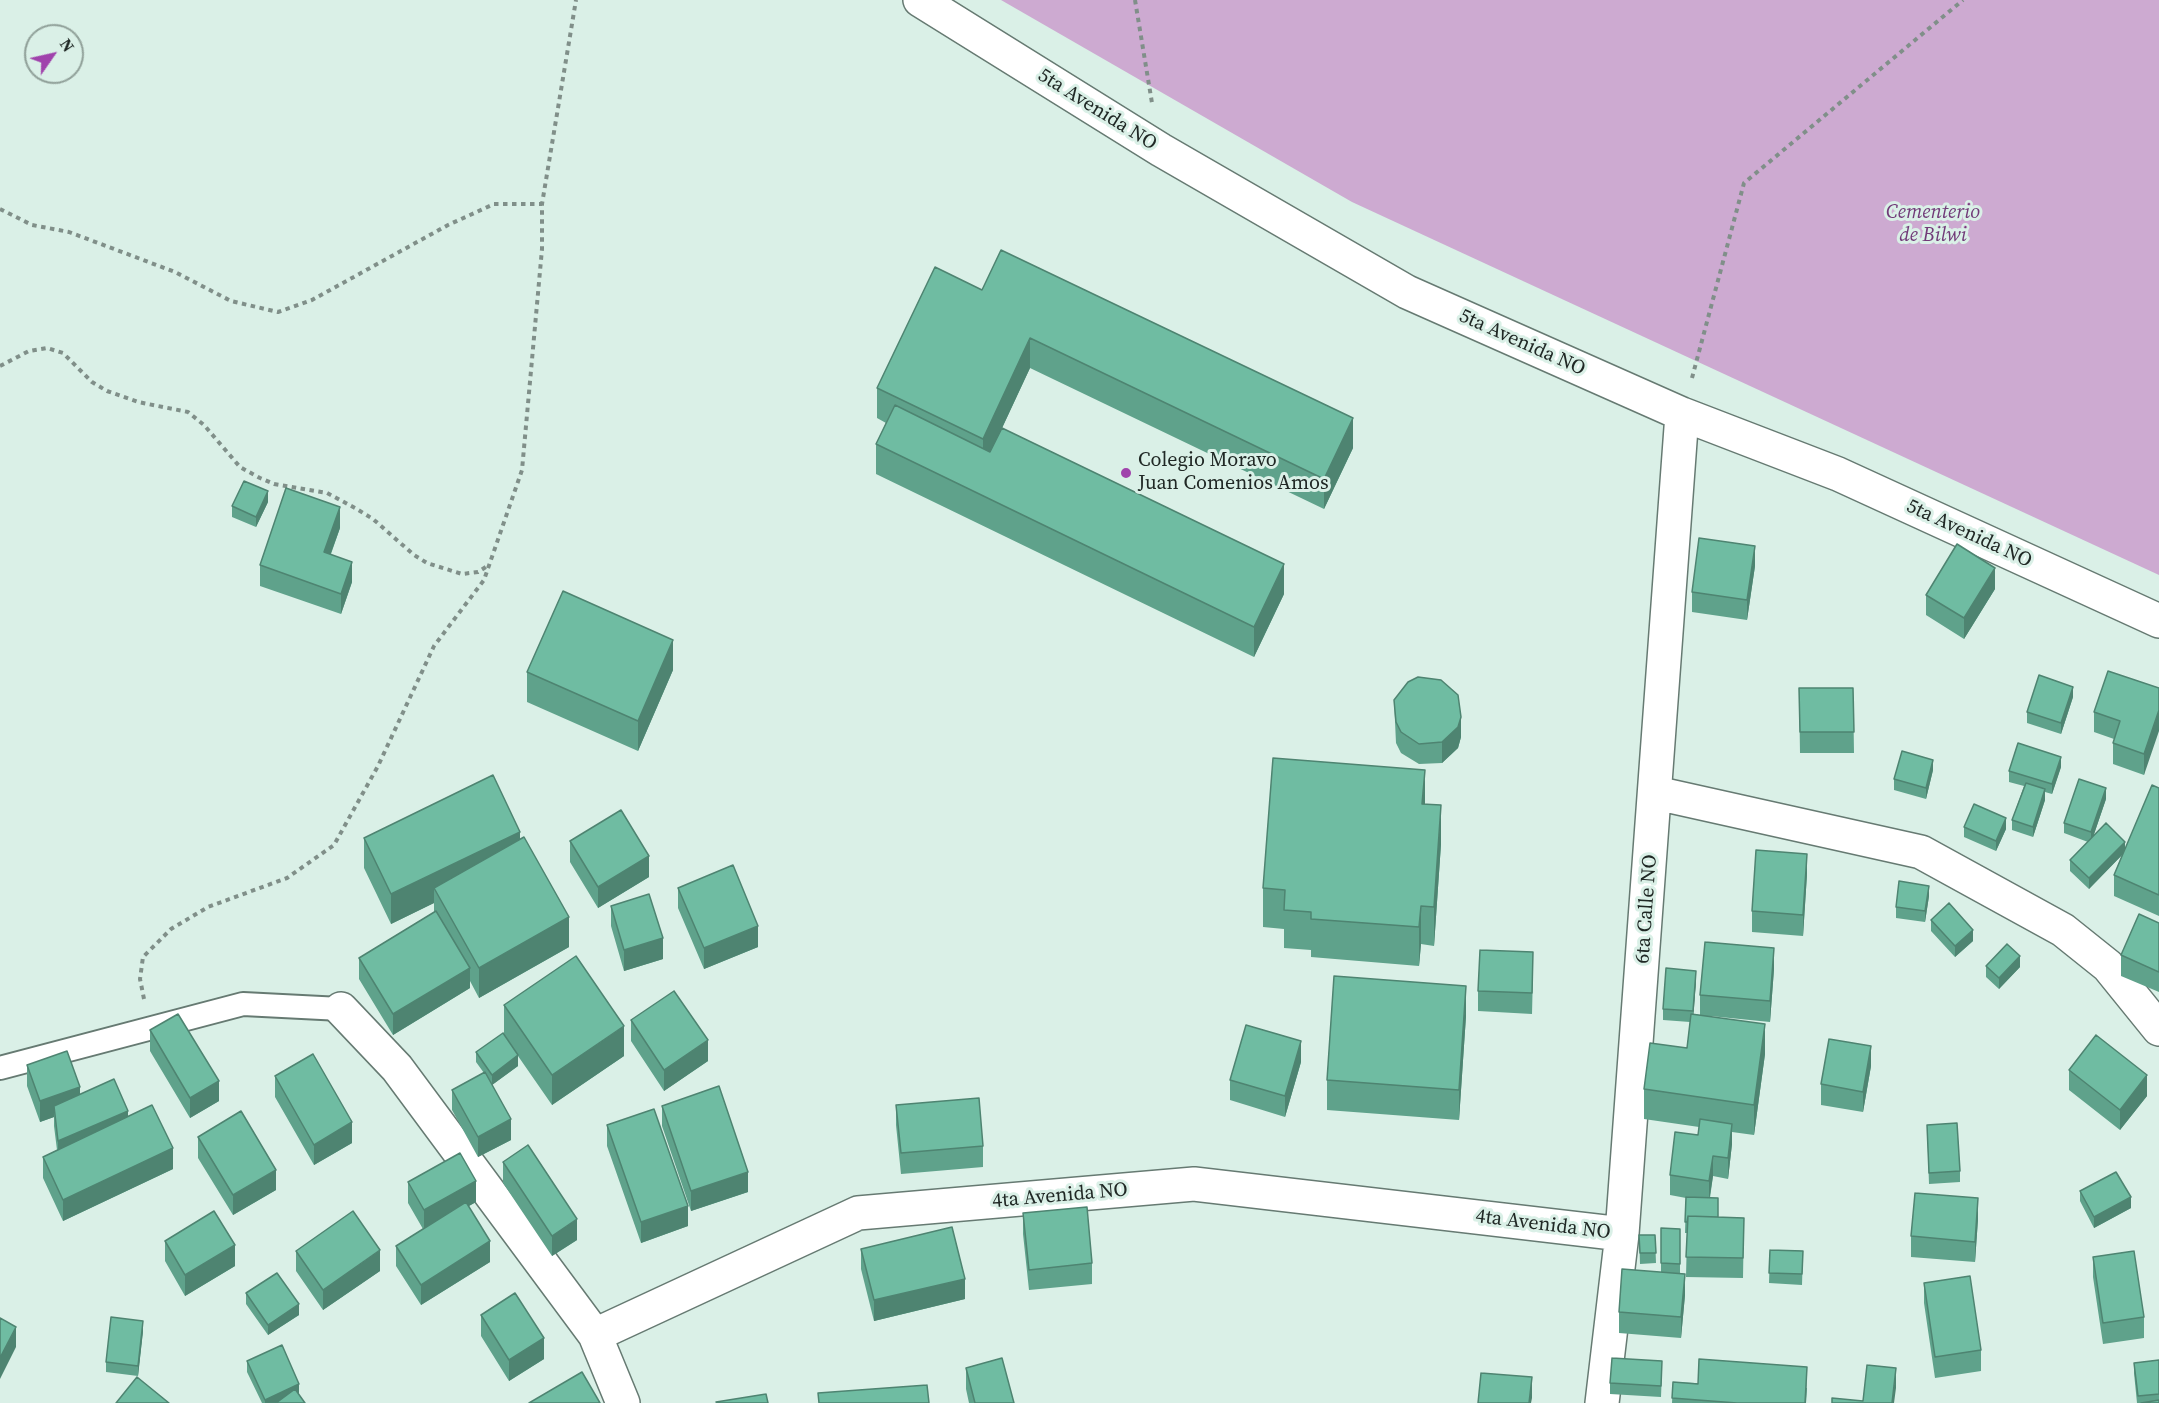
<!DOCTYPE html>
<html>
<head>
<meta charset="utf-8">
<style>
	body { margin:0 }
	#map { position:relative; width:2159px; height:1403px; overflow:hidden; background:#daf0e7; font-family:"Source Serif 4",serif }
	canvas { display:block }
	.north { position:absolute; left:24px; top:24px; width:60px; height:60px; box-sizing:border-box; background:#daf0e7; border:2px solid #90a099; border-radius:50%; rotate:56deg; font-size:16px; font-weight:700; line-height:24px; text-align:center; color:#202825 }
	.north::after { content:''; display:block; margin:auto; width:21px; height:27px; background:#a043ac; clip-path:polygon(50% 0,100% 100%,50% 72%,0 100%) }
</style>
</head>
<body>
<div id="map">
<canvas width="2159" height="1403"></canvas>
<div class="north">N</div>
</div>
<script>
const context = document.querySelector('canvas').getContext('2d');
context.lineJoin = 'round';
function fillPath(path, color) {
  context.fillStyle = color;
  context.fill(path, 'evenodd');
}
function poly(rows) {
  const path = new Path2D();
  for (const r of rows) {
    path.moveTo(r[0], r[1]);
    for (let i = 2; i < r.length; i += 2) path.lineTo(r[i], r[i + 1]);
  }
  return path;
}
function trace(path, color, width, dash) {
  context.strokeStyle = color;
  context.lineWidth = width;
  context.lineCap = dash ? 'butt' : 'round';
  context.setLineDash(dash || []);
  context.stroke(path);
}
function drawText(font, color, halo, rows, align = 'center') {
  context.font = font + ' "Source Serif 4",serif';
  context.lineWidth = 6;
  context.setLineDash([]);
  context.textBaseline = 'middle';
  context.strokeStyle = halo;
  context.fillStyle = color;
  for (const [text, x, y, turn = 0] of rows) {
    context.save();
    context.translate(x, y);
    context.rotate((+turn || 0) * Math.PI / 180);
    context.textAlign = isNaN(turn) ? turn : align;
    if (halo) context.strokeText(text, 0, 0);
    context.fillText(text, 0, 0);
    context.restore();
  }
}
const green = poly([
	[1001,0,2159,0,2159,575,1352,202]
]);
const path = poly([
	[1135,0,1152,103],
	[0,209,32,225,69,232,175,272,231,301,278,312,312,300,448,225,494,204,542,204],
	[0,366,29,351,47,348,63,353,92,382,107,391,138,402,188,412,204,425,240,467,260,478,274,484,327,493,355,508,373,519,414,555,427,563,462,574,478,572,489,565],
	[1692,378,1744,183,1963,0],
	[144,999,140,979,143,957,171,929,208,907,287,878,334,845,378,766,434,646,484,580,522,470,542,249,542,204,576,0]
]);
const service = poly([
	[0,1068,243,1004,341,1009]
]);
const minor = poly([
	[920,0,1161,150,1407,292,1682,414,1838,474,2159,621],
	[1656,793,1921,852,2063,930,2108,966,2159,1029],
	[341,1009,397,1068,595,1335],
	[623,1403,595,1335,858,1213,1194,1184,1622,1234],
	[1602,1403,1622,1234,1682,414]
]);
const wall = poly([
	[982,290,1353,448,1324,509,1030,368,1002,428,1284,594,1254,657,876,474,876,444,886,423,877,418,877,388],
	[268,502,256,527,232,517,232,506],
	[340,528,331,554,352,582,341,614,260,586,260,565],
	[1755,566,1747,620,1692,612,1692,592],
	[1995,589,1964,639,1926,615,1926,595],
	[673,670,638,751,527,702,527,672],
	[1799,688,1853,688,1854,753,1800,753],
	[2159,688,2144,775,2113,764,2113,743,2114,739,2094,732,2094,712],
	[2073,697,2061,734,2027,723,2027,712],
	[1394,700,1461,737,1458,748,1442,763,1419,764,1401,753,1396,743],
	[2061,767,2052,794,2045,792,2045,800,2033,837,2012,830,2012,820,2024,786,2009,782,2009,771],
	[1933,770,1926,799,1894,790,1894,779],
	[2159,788,2159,916,2114,896,2114,875,2122,855,2089,889,2070,871,2070,860,2088,842,2064,833,2064,823,2106,799,2093,837,2125,849],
	[1425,804,1441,844,1434,946,1421,944,1419,966,1311,957,1311,950,1284,948,1284,929,1263,927,1263,888],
	[1964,827,2006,829,1996,851,1964,837],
	[364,838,520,839,569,947,479,998,470,981,470,988,393,1035,359,979,359,958,434,912,434,903,391,924,364,868],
	[570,841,649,877,598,908,570,862],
	[1807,874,1803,936,1752,932,1752,911],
	[678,888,758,947,704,969,678,908],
	[1929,896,1925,922,1896,918,1896,907],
	[611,906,663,959,624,971,611,926],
	[1931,920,1973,941,1955,957,1931,931],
	[2159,923,2159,992,2121,976,2121,955],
	[1986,966,2020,967,1999,989,1986,977],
	[1774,969,1770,1022,1710,1016,1765,1054,1754,1135,1732,1132,1732,1144,1728,1179,1713,1176,1710,1198,1718,1217,1744,1218,1743,1278,1686,1277,1687,1233,1685,1233,1686,1198,1670,1195,1670,1175,1698,1135,1699,1127,1644,1119,1644,1089,1687,1048,1690,1022,1663,1020,1663,1009,1696,981,1693,1014,1700,1015,1700,995],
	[1533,973,1532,1014,1478,1011,1478,991],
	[504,1005,624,1056,552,1105,518,1056,518,1066,492,1085,511,1140,478,1157,452,1110,452,1090,484,1073,476,1062,476,1052,504,1035],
	[1466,1016,1459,1120,1327,1110,1327,1080],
	[631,1020,708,1061,664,1091,631,1041],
	[150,1030,219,1101,190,1118,150,1051],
	[1301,1062,1285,1117,1230,1100,1230,1080],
	[27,1065,80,1094,128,1116,173,1169,63,1221,43,1178,43,1157,57,1150,54,1126,54,1117,40,1122,27,1086],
	[1871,1066,1863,1112,1821,1105,1821,1084],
	[2069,1070,2147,1096,2120,1130,2069,1090],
	[275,1076,352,1143,314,1165,275,1097],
	[896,1105,983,1146,983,1167,901,1174,896,1125],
	[662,1106,748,1192,691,1211,662,1126],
	[607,1125,688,1226,641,1243,607,1146],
	[1927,1125,1960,1171,1960,1182,1929,1184],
	[198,1137,276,1190,233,1215,198,1158],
	[503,1162,577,1240,552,1256,503,1183],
	[408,1182,476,1202,469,1206,490,1262,421,1305,396,1266,396,1246,423,1229,408,1203],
	[2080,1191,2131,1208,2094,1228,2080,1201],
	[1023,1213,1092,1263,1092,1284,1029,1290,1023,1234],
	[1978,1219,1975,1262,1911,1257,1911,1236],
	[1661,1228,1680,1229,1680,1274,1685,1295,1681,1338,1619,1333,1619,1312,1661,1272],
	[1639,1235,1655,1235,1656,1263,1640,1264],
	[165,1241,235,1266,185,1296,165,1261],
	[861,1249,965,1299,874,1321,861,1269],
	[1770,1250,1803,1251,1802,1285,1769,1283],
	[296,1251,380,1271,323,1310,296,1271],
	[2093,1257,2144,1317,2144,1338,2103,1344,2093,1277],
	[1924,1283,1981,1350,1981,1371,1935,1378,1924,1303],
	[246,1293,299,1315,268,1335,246,1304],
	[481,1315,544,1359,509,1381,481,1336],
	[143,1331,138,1376,106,1372,106,1362],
	[2159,1360,2159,1403,2137,1403,2134,1373,2134,1363],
	[247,1361,299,1395,305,1403,262,1403,247,1372],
	[966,1368,1014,1403,969,1403,966,1389],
	[1662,1371,1661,1397,1610,1394,1610,1383],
	[1673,1382,1807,1388,1806,1403,1672,1403]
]);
const shadedWall = poly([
	[1030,338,1030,368,983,469,983,439],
	[1353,418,1353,448,1324,509,1324,479],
	[268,491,268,502,256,527,256,517],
	[340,507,340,528,324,572,324,552],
	[1755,546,1755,566,1747,620,1747,600],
	[352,562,352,582,341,614,341,594],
	[1284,564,1284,594,1254,657,1254,627],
	[1995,568,1995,589,1964,639,1964,618],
	[673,640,673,670,638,751,638,721],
	[2073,687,2073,697,2061,734,2061,723],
	[2159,710,2159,731,2144,775,2144,754],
	[1461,717,1461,737,1458,748,1442,763,1442,742],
	[2061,757,2061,767,2052,794,2052,784],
	[1933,760,1933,770,1926,799,1926,788],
	[1425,770,1425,809,1422,804],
	[2106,788,2106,799,2091,843,2091,832],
	[2045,789,2045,800,2033,837,2033,827],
	[1441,805,1441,844,1434,946,1434,907],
	[2006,818,2006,829,1996,851,1996,841],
	[520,832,520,862,434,888,434,903,391,924,391,894],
	[2125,842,2125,852,2089,889,2089,878],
	[1807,854,1807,874,1803,936,1803,915],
	[649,856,649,877,598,908,598,887],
	[1929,886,1929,896,1925,922,1925,911],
	[1421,906,1421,944,1419,966,1419,927],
	[569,917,569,947,479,998,479,968],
	[758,926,758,947,704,969,704,948],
	[1973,930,1973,941,1955,957,1955,946],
	[663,938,663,959,624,971,624,950],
	[1774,948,1774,969,1770,1022,1770,1001],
	[2020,956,2020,967,1999,989,1999,978],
	[470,968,470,988,393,1035,393,1014],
	[1696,971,1696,981,1693,1022,1693,1011],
	[1466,986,1466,1016,1459,1120,1459,1090],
	[1765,1024,1765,1054,1754,1135,1754,1105],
	[624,1026,624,1056,552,1105,552,1075],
	[708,1040,708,1061,664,1091,664,1070],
	[1301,1041,1301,1062,1285,1117,1285,1096],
	[1871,1046,1871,1066,1863,1112,1863,1092],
	[518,1055,518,1066,492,1085,492,1075],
	[2147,1075,2147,1096,2120,1130,2120,1110],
	[219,1081,219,1101,190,1118,190,1098],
	[80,1087,80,1108,54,1106,54,1117,40,1122,40,1101],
	[128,1111,128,1131,58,1162,58,1141],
	[511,1119,511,1140,478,1157,478,1137],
	[352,1122,352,1143,314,1165,314,1145],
	[1732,1124,1732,1144,1728,1179,1728,1158],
	[173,1148,173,1169,63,1221,63,1200],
	[1713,1156,1713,1176,1709,1201,1709,1181],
	[276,1170,276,1190,233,1215,233,1195],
	[748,1172,748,1192,691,1211,691,1191],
	[476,1181,476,1202,424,1231,424,1210],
	[2131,1197,2131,1208,2094,1228,2094,1217],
	[1978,1198,1978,1219,1975,1262,1975,1242],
	[688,1206,688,1226,641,1243,641,1222],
	[577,1219,577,1240,552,1256,552,1236],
	[490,1241,490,1262,421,1305,421,1285],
	[235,1245,235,1266,185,1296,185,1275],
	[380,1250,380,1271,323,1310,323,1290],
	[1685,1274,1685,1295,1681,1338,1681,1317],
	[965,1279,965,1299,874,1321,874,1300],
	[299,1304,299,1315,268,1335,268,1325],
	[143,1321,143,1331,138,1376,138,1366],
	[16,1327,16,1347,0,1379,0,1358],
	[544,1338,544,1359,509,1381,509,1360],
	[1807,1367,1806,1403,1805,1403],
	[1896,1368,1896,1388,1894,1403,1892,1403],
	[1532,1377,1532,1398,1531,1403,1529,1403],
	[299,1384,299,1395,281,1403,265,1403,265,1400]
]);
const building = poly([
	[1001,250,1353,418,1324,479,1030,338,983,439,877,388,935,267,982,290,1001,250],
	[895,405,990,452,1002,428,1284,564,1254,627,876,444,895,405],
	[244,481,268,491,256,517,232,506,244,481],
	[286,488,340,507,324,552,352,562,341,594,260,565,286,488],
	[1699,538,1755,546,1747,600,1692,592,1699,538],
	[1957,544,1995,568,1964,618,1926,595,1957,544],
	[563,591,673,640,638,721,527,672,563,591],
	[2108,671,2159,688,2159,710,2144,754,2113,743,2120,721,2094,712,2108,671],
	[2039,675,2073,687,2061,723,2027,712,2039,675],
	[1418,677,1441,680,1458,695,1461,717,1458,727,1442,742,1419,744,1401,732,1396,722,1394,700,1408,682,1418,677],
	[1799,688,1853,688,1854,732,1800,732,1799,688],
	[2018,743,2061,757,2052,784,2009,771,2018,743],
	[1902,751,1933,760,1926,788,1894,779,1902,751],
	[1273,758,1425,770,1422,804,1441,805,1434,907,1421,906,1419,927,1311,919,1311,912,1284,910,1285,890,1263,888,1273,758],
	[493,775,520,832,391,894,364,838,493,775],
	[2079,779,2106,788,2091,832,2064,823,2079,779],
	[2026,783,2045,789,2033,827,2012,820,2026,783],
	[2152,785,2159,788,2159,895,2114,875,2152,785],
	[1974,804,2006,818,1996,841,1964,827,1974,804],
	[621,810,649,856,598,887,570,841,621,810],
	[2106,823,2125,842,2089,878,2070,860,2106,823],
	[524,837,569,917,479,968,434,888,524,837],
	[1756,850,1807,854,1803,915,1752,911,1756,850],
	[733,865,758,926,704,948,678,888,733,865],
	[1899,881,1929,886,1925,911,1896,907,1899,881],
	[649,894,663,938,624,950,611,906,649,894],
	[1949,903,1973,930,1955,946,1931,920,1949,903],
	[436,911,470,968,393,1014,359,958,436,911],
	[2139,914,2159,923,2159,972,2121,955,2139,914],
	[1705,942,1774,948,1770,1001,1700,995,1705,942],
	[2007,944,2020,956,1999,978,1986,966,2007,944],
	[1480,950,1533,952,1532,993,1478,991,1480,950],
	[576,956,624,1026,552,1075,504,1005,576,956],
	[1666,968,1696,971,1693,1011,1663,1009,1666,968],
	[1334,976,1466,986,1459,1090,1327,1080,1334,976],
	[674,991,708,1040,664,1070,631,1020,674,991],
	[178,1014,219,1081,190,1098,150,1030,178,1014],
	[1691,1014,1765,1024,1754,1105,1644,1089,1650,1043,1687,1048,1691,1014],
	[1246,1025,1301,1041,1285,1096,1230,1080,1246,1025],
	[503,1033,518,1055,492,1075,476,1052,503,1033],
	[2096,1035,2147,1075,2120,1110,2069,1070,2096,1035],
	[1829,1039,1871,1046,1863,1092,1821,1084,1829,1039],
	[67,1051,80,1087,40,1101,27,1065,67,1051],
	[313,1054,352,1122,314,1145,275,1076,313,1054],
	[485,1072,511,1119,478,1137,452,1090,485,1072],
	[114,1079,128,1111,58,1141,54,1106,114,1079],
	[719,1086,748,1172,691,1191,662,1106,719,1086],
	[979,1098,983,1146,901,1153,896,1105,979,1098],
	[152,1105,173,1148,63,1200,43,1157,152,1105],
	[654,1109,688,1206,641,1222,607,1125,654,1109],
	[241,1111,276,1170,233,1195,198,1137,241,1111],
	[1700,1119,1732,1124,1728,1158,1713,1156,1709,1181,1670,1175,1675,1132,1698,1135,1700,1119],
	[1957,1123,1960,1171,1929,1173,1927,1125,1957,1123],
	[528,1145,577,1219,552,1236,503,1162,528,1145],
	[460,1153,476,1181,424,1210,408,1182,460,1153],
	[2116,1172,2131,1197,2094,1217,2080,1191,2116,1172],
	[1915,1193,1978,1198,1975,1242,1911,1236,1915,1193],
	[1686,1197,1718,1198,1718,1217,1688,1216,1687,1222,1685,1222,1686,1197],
	[466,1202,490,1241,421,1285,396,1246,466,1202],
	[1087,1207,1092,1263,1029,1270,1023,1213,1087,1207],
	[214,1211,235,1245,185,1275,165,1241,214,1211],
	[353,1211,380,1250,323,1290,296,1251,353,1211],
	[1688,1216,1744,1218,1743,1258,1686,1257,1688,1216],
	[952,1227,965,1279,874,1300,861,1249,952,1227],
	[1661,1228,1680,1229,1680,1264,1661,1263,1661,1228],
	[1639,1235,1655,1235,1656,1253,1640,1253,1639,1235],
	[1770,1250,1803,1251,1802,1274,1769,1273,1770,1250],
	[2134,1251,2144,1317,2103,1323,2093,1257,2134,1251],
	[1622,1269,1685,1274,1681,1317,1619,1312,1622,1269],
	[277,1273,299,1304,268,1325,246,1293,277,1273],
	[1970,1276,1981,1350,1935,1357,1924,1283,1970,1276],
	[515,1293,544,1338,509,1360,481,1315,515,1293],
	[111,1317,143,1321,138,1366,106,1362,111,1317],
	[0,1318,16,1327,0,1358,0,1318],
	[282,1345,299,1384,265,1400,247,1361,282,1345],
	[1002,1358,1014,1403,975,1403,966,1368,1002,1358],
	[1612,1358,1662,1361,1661,1386,1610,1383,1612,1358],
	[1699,1359,1807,1367,1805,1403,1737,1403,1672,1398,1673,1382,1698,1384,1699,1359],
	[2159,1360,2159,1394,2138,1396,2134,1363,2159,1360],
	[1867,1365,1896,1368,1892,1403,1832,1403,1832,1398,1863,1401,1867,1365],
	[582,1372,600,1403,529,1403,582,1372],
	[1481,1373,1532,1377,1529,1403,1478,1403,1481,1373],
	[137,1377,169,1403,116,1403,137,1377],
	[927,1385,929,1403,819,1403,818,1393,927,1385],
	[295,1389,305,1403,276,1403,295,1389],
	[766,1394,768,1403,717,1403,716,1402,766,1394],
	[2159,1400,2159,1403,2141,1403,2159,1400]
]);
const markers = [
	[1126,473,6,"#a043ac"]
];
const streetNames = [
	["5ta Avenida NO",1097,110,32],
	["5ta Avenida NO",1522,343,24],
	["5ta Avenida NO",1969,534,25],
	["6ta Calle NO",1647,909,-86],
	["4ta Avenida NO",1060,1196,-5],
	["4ta Avenida NO",1543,1225,7]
];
const parkNames = [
	["Cementerio",1933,213],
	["de Bilwi",1933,236]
];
const poiNames = [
	["Colegio Moravo",1138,461],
	["Juan Comenios Amos",1138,484]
];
fillPath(green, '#cdaad1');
trace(service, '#667a72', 26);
trace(minor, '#667a72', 36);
trace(path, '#808f89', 4, [4.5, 4.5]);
trace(service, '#fff', 22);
trace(minor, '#fff', 33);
fillPath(wall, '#5fa28b');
fillPath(shadedWall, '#4e8471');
fillPath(building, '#6fbca2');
trace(building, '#4e8471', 1.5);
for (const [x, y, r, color] of markers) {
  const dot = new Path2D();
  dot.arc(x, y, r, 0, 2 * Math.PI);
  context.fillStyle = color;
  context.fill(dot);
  trace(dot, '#daf0e7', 2);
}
drawText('20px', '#202825', '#daf0e7', streetNames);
drawText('italic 20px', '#713a78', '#daf0e7', parkNames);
drawText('20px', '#202825', '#daf0e7', poiNames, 'left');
</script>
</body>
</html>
